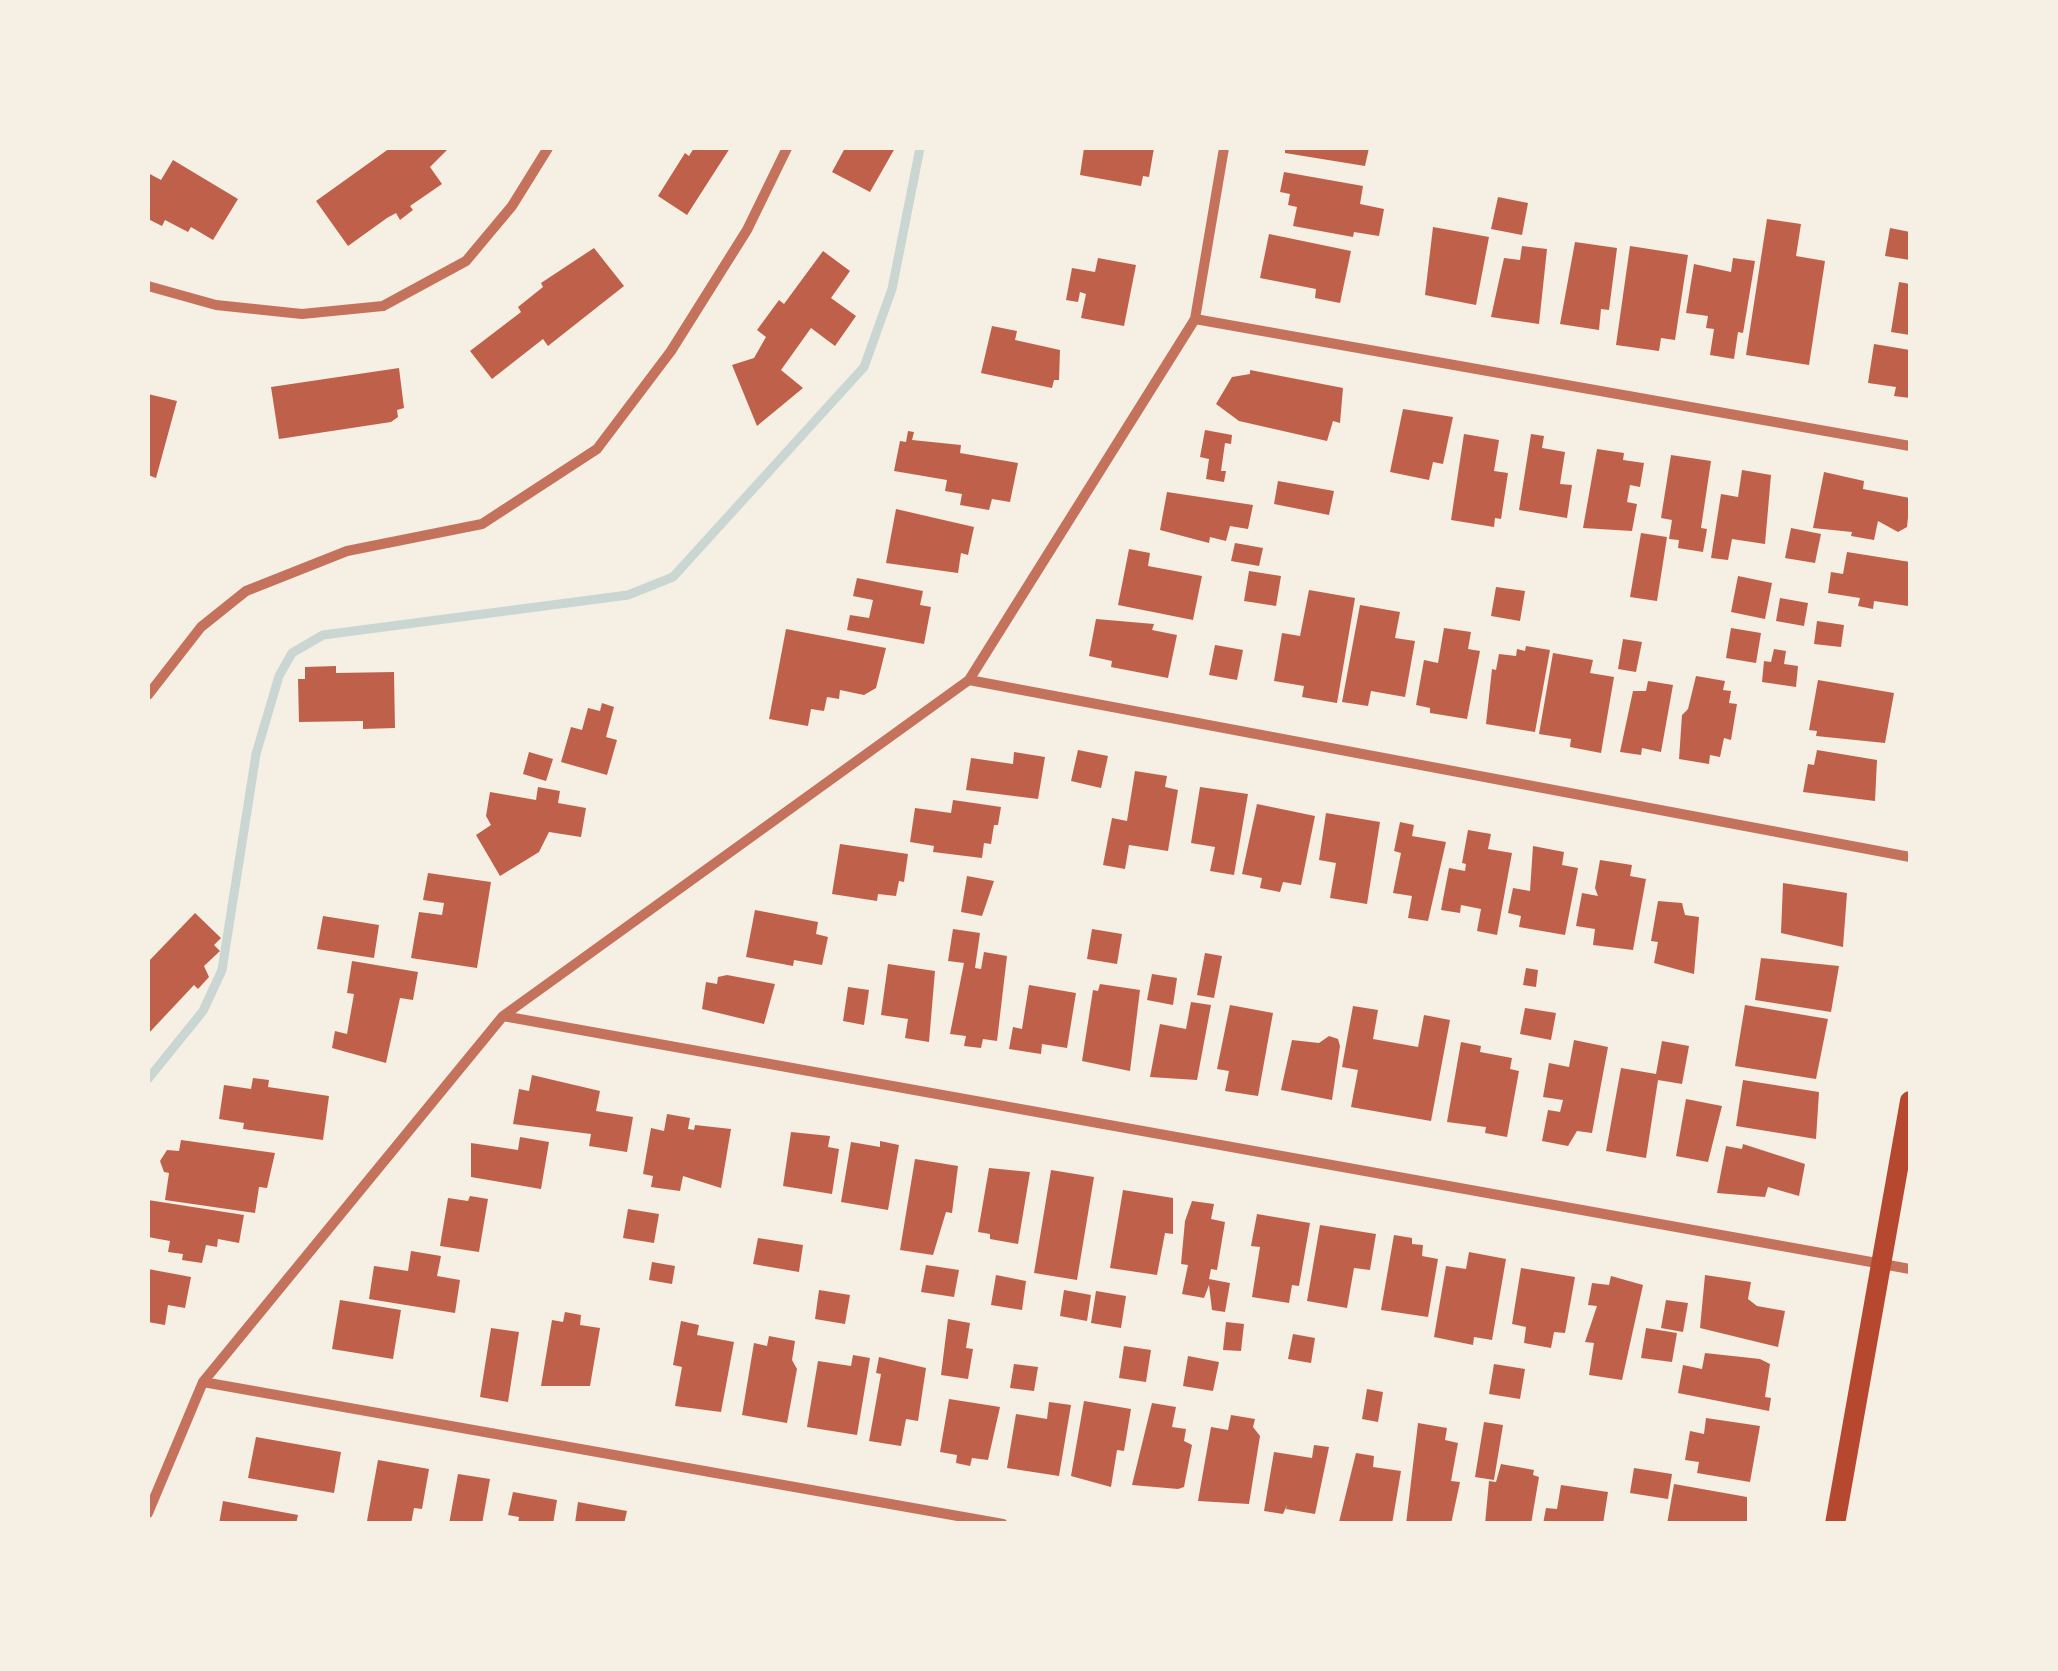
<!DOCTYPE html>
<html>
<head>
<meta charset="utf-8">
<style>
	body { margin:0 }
	#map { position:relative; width:2058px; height:1671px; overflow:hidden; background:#f6efe4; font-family:"IBM Plex Sans",sans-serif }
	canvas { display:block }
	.frame { position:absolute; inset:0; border:150px solid #f6efe4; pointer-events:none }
</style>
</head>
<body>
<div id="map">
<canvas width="2058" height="1671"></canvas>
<div class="frame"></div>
</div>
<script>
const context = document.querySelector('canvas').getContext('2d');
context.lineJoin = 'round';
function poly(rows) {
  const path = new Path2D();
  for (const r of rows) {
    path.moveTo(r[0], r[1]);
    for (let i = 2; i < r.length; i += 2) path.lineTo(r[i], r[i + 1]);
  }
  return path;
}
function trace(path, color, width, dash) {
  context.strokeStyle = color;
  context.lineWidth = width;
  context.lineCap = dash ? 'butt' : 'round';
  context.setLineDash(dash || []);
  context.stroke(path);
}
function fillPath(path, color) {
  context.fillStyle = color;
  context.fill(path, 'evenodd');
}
const stream = poly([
	[148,1079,203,1011,222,970,256,754,279,676,292,653,323,635,628,595,673,577,864,367,892,289,920,148]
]);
const building = poly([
	[390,148,449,148,430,167,442,184,410,206,413,210,400,220,396,213,387,218,348,246,316,201],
	[694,148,730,148,687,215,658,196,685,153,689,156],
	[845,148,895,148,870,192,832,172],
	[1084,148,1154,148,1149,177,1143,176,1141,186,1080,175],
	[1285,148,1369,148,1365,166,1285,153],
	[173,160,238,199,213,240,191,227,188,232,165,220,162,226,148,219,148,173,161,180],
	[1284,172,1363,186,1360,204,1384,209,1379,236,1354,232,1353,237,1293,226,1297,207,1288,205,1290,194,1280,192],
	[1498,197,1528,203,1522,235,1491,229],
	[1767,219,1801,224,1796,256,1825,261,1809,365,1746,355],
	[1433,227,1489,237,1476,305,1425,295],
	[1890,228,1910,232,1910,260,1885,256],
	[1269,234,1351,251,1340,303,1315,298,1316,289,1260,278],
	[1575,242,1617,248,1609,310,1601,309,1599,330,1560,324],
	[1522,246,1547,249,1539,324,1491,317,1504,258,1520,260],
	[1630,246,1688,255,1675,340,1661,338,1659,351,1616,345],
	[594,248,624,286,548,346,543,339,492,379,470,351,521,312,518,307,543,287,541,283],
	[823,251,850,271,831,298,856,316,835,346,811,328,781,370,803,388,757,426,732,365,754,358,766,337,757,330,779,300,784,304],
	[1098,258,1136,265,1124,326,1081,318,1086,294,1080,292,1078,302,1066,300,1072,268,1095,272],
	[1733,258,1755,261,1743,333,1738,332,1734,359,1710,355,1714,329,1706,328,1708,316,1686,313,1694,264,1731,272],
	[1899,282,1910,284,1910,335,1891,332],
	[992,326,1017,331,1015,340,1060,350,1059,380,1054,380,1052,388,981,373],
	[1874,344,1910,350,1910,398,1894,396,1896,387,1868,383],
	[399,368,404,408,397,410,398,417,391,422,279,439,271,387],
	[1250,370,1343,388,1340,423,1333,421,1327,441,1239,421,1216,404,1232,377,1250,374],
	[148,394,177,401,156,478,148,475],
	[1403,409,1453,417,1443,464,1433,462,1429,480,1390,472],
	[1205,430,1232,435,1231,444,1225,443,1221,471,1226,471,1224,482,1206,479,1209,459,1200,457],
	[908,431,914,432,912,440,961,445,960,453,1018,463,1010,502,992,499,989,510,960,505,962,494,945,491,947,480,894,471,900,441,906,442],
	[1464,434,1499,440,1494,471,1508,473,1501,519,1495,518,1494,527,1451,520],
	[1531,434,1544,436,1542,448,1565,452,1560,484,1572,485,1567,518,1519,510],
	[1597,449,1624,453,1623,460,1644,463,1640,487,1630,485,1627,502,1637,504,1632,531,1583,528],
	[1671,455,1711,461,1701,528,1707,529,1703,552,1678,548,1679,540,1669,539,1672,520,1661,518],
	[1742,470,1771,475,1765,544,1732,539,1728,560,1711,558,1721,494,1738,497],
	[1824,472,1864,481,1863,489,1910,498,1907,527,1898,532,1878,521,1874,540,1851,536,1852,532,1813,528],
	[1278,481,1334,491,1329,515,1274,504],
	[1167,492,1253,505,1248,529,1230,526,1226,541,1210,537,1209,543,1160,530],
	[896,509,974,527,968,555,961,553,958,573,886,563],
	[1791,528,1821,534,1815,563,1785,558],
	[1641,533,1667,537,1657,601,1630,597],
	[1235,543,1263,548,1259,566,1231,561],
	[1129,549,1150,553,1148,566,1202,576,1193,620,1118,605],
	[1847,552,1910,562,1908,606,1874,601,1873,609,1858,606,1860,598,1828,593,1831,572,1843,574],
	[1249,571,1281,576,1276,606,1244,601],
	[1738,576,1772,583,1765,619,1731,612],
	[857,578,923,591,920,605,931,607,924,644,847,630,850,615,869,618,873,600,853,596],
	[1496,587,1525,591,1520,621,1491,616],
	[1309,590,1355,598,1337,703,1302,697,1304,686,1274,681,1282,633,1300,636],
	[1780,598,1808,603,1804,626,1776,621],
	[1360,605,1400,612,1395,638,1415,641,1405,697,1371,691,1368,706,1342,702],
	[1096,619,1154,624,1152,630,1177,635,1168,678,1111,667,1112,661,1089,656],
	[1817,621,1844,625,1841,647,1814,644],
	[1444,628,1471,632,1468,649,1480,651,1467,719,1430,713,1430,708,1416,705,1424,660,1438,663],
	[1731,628,1761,633,1756,663,1726,658],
	[786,629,886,648,876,688,864,695,840,690,839,699,827,697,824,711,811,709,808,726,769,719],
	[1623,639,1642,642,1636,672,1618,669],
	[1215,645,1243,650,1237,680,1209,675],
	[1526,646,1550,650,1535,732,1486,724,1492,669,1496,670,1499,654,1516,656,1517,649,1525,651],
	[1774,649,1786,651,1784,664,1798,666,1796,687,1762,682,1764,661,1771,662],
	[1553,653,1593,660,1590,673,1614,677,1601,753,1570,747,1571,739,1539,734],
	[336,666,336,673,394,672,395,728,363,729,363,721,299,722,298,679,305,679,305,667],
	[1696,676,1725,681,1723,690,1731,691,1729,703,1737,704,1731,740,1724,738,1720,757,1710,755,1709,764,1679,759,1682,715,1688,709],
	[1818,680,1894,693,1885,743,1816,736,1817,731,1809,730],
	[1648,681,1673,685,1661,752,1642,748,1641,755,1620,752,1633,691,1646,691],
	[602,703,614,707,606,737,617,740,607,775,561,762,571,727,582,730,588,708,600,711],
	[1078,750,1108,756,1101,788,1071,781],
	[1817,750,1877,760,1875,801,1803,792,1808,764,1814,765],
	[529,752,553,759,546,781,523,774],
	[1014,752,1045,757,1038,799,966,790,971,758,1013,764],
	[1135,771,1167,776,1165,787,1178,790,1168,851,1129,845,1125,869,1103,865,1112,818,1127,821],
	[538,787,560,791,558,803,586,808,581,837,549,832,539,852,500,876,476,835,491,825,486,816,490,792,536,800],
	[1200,787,1248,794,1234,875,1210,871,1215,847,1191,843],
	[953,800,1001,807,998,825,994,825,991,844,984,843,982,858,933,852,934,846,910,842,915,808,951,813],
	[1257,804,1315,816,1301,885,1283,882,1280,892,1260,888,1262,878,1242,874],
	[1326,813,1380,822,1367,904,1330,898,1336,863,1319,860],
	[1400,822,1414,825,1412,836,1446,842,1428,921,1408,918,1412,896,1393,893,1401,853,1394,851],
	[1468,830,1491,834,1488,849,1512,853,1497,935,1477,931,1481,909,1461,905,1460,913,1441,910,1449,868,1465,871,1466,864,1462,863],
	[840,844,908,854,904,882,899,881,896,896,878,894,877,901,832,894],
	[1533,846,1564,852,1562,865,1578,868,1565,935,1519,927,1521,916,1508,913,1513,888,1530,891],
	[1600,860,1632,865,1630,876,1646,879,1633,950,1593,945,1595,929,1576,926,1582,893,1598,896,1595,888],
	[428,873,491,882,477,968,411,958,419,912,442,915,444,903,423,900],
	[967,876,994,881,982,916,961,912],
	[1783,883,1847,893,1843,947,1781,933],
	[1658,901,1682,903,1685,915,1699,917,1694,974,1654,963,1658,942,1651,941],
	[755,910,818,922,816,934,828,937,822,965,794,960,793,966,746,957],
	[195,913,221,938,214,945,220,951,204,966,209,977,198,989,194,985,148,1034,148,962],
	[323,916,379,925,374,958,317,949],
	[953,929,980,933,975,968,981,969,984,952,1007,956,997,1041,983,1039,981,1048,964,1046,966,1036,950,1034,964,963,948,961],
	[1092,929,1122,934,1117,964,1087,959],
	[1205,953,1222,956,1214,998,1197,995],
	[1761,958,1839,966,1831,1012,1755,1000],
	[352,961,418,972,413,1000,400,998,386,1063,332,1048,335,1031,347,1034,354,994,347,993],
	[888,964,935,971,929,1042,905,1038,908,1019,881,1015],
	[1526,968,1538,970,1536,987,1523,985],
	[1152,974,1177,978,1173,1005,1147,1000],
	[727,975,775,984,764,1024,702,1009,706,982,717,984,718,977],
	[1100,984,1140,990,1130,1071,1082,1061,1093,990,1098,991],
	[1029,985,1076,993,1067,1048,1042,1044,1041,1054,1009,1049,1013,1027,1022,1029],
	[848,987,869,990,864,1025,843,1021],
	[1191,1002,1211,1005,1197,1080,1150,1077,1160,1024,1186,1029],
	[1230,1005,1273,1013,1258,1096,1225,1091,1229,1071,1217,1069],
	[1745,1005,1828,1019,1816,1079,1735,1066],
	[1353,1006,1378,1010,1373,1039,1418,1047,1424,1015,1450,1020,1431,1121,1351,1107,1358,1070,1342,1067],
	[1525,1008,1556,1013,1551,1040,1520,1034],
	[1329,1036,1338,1039,1340,1046,1332,1100,1281,1090,1292,1040,1319,1043],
	[1574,1040,1608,1047,1592,1133,1577,1131,1568,1146,1542,1141,1548,1110,1560,1112,1563,1100,1543,1097,1549,1063,1569,1067],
	[1662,1041,1689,1046,1682,1084,1658,1080,1646,1158,1606,1151,1621,1068,1656,1074],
	[1461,1042,1481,1046,1480,1052,1512,1058,1510,1069,1519,1071,1507,1137,1485,1133,1486,1127,1447,1122],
	[532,1075,600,1091,596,1111,633,1117,627,1152,589,1146,591,1134,513,1124,519,1089,529,1091],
	[253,1078,269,1080,268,1087,329,1096,323,1140,243,1129,244,1123,219,1119,224,1085,251,1089],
	[1743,1080,1819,1092,1816,1139,1736,1126],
	[1686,1099,1722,1106,1708,1162,1676,1156],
	[667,1114,690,1118,688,1129,694,1130,695,1125,731,1129,721,1188,683,1176,680,1191,651,1187,653,1176,643,1174,651,1128,664,1131],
	[791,1132,830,1136,828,1147,839,1149,832,1194,783,1186],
	[520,1137,549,1142,541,1189,471,1177,471,1143,518,1150],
	[181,1140,275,1153,267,1188,259,1187,255,1213,165,1200,169,1173,164,1172,160,1161,167,1150,179,1151],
	[880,1141,899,1145,888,1210,841,1202,851,1142,880,1147],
	[1743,1144,1805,1164,1799,1196,1768,1187,1765,1197,1717,1193,1726,1146,1742,1149],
	[915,1159,958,1166,952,1213,946,1212,933,1255,900,1250],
	[989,1168,1030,1172,1018,1244,990,1239,990,1234,978,1232],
	[1051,1170,1094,1177,1077,1280,1034,1273],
	[1123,1190,1173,1198,1173,1234,1165,1233,1157,1275,1110,1268],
	[470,1196,488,1199,479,1252,440,1246,448,1198,468,1201],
	[148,1200,244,1215,239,1243,218,1239,217,1247,206,1245,202,1263,182,1260,183,1254,168,1252,170,1241,148,1237],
	[1192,1201,1214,1204,1211,1219,1225,1222,1217,1270,1211,1269,1209,1279,1230,1283,1225,1312,1212,1310,1209,1285,1204,1298,1182,1294,1188,1265,1181,1264,1185,1221],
	[628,1209,659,1214,654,1243,623,1238],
	[1257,1214,1310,1223,1299,1286,1292,1285,1289,1303,1252,1297,1260,1247,1251,1246],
	[1320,1225,1376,1234,1370,1270,1354,1268,1347,1308,1307,1301],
	[1394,1235,1412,1238,1412,1244,1423,1245,1422,1256,1438,1259,1428,1317,1381,1310],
	[758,1238,803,1245,799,1272,753,1264],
	[411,1251,441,1256,437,1276,460,1280,455,1313,369,1299,374,1266,408,1271],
	[1469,1252,1506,1259,1492,1340,1474,1337,1473,1345,1434,1337,1446,1266,1466,1269],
	[652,1262,675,1266,672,1284,649,1280],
	[926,1265,959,1270,954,1297,921,1292],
	[1521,1268,1575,1277,1565,1333,1554,1332,1551,1348,1524,1343,1526,1327,1512,1324],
	[148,1269,191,1277,185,1308,168,1305,165,1325,148,1322],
	[996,1275,1026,1281,1022,1310,991,1305],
	[1705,1275,1751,1282,1748,1299,1757,1306,1785,1311,1778,1347,1700,1328],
	[1611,1276,1643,1285,1622,1380,1589,1375,1594,1343,1585,1342,1597,1306,1588,1305,1592,1283,1609,1285],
	[819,1290,850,1295,845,1324,815,1319],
	[1064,1290,1091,1295,1087,1321,1060,1316],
	[1096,1291,1126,1296,1121,1328,1091,1323],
	[340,1300,401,1310,393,1359,332,1349],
	[1666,1300,1688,1303,1683,1332,1661,1328],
	[565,1312,581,1315,580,1325,600,1328,590,1386,541,1386,552,1320,563,1322],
	[948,1319,970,1323,966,1348,973,1349,968,1379,941,1375],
	[681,1321,699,1325,697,1335,734,1342,721,1412,675,1406,682,1367,673,1365],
	[1226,1322,1244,1324,1241,1351,1223,1350],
	[491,1328,519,1332,508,1402,480,1397],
	[1646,1328,1677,1333,1672,1362,1641,1358],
	[1293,1334,1315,1338,1311,1363,1288,1359],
	[769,1336,795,1341,792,1360,797,1369,787,1423,742,1415,754,1343,767,1346],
	[1124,1346,1151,1350,1146,1382,1119,1378],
	[1705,1353,1760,1359,1770,1364,1765,1397,1771,1398,1769,1411,1678,1393,1683,1365,1702,1369],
	[853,1355,870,1358,857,1435,807,1427,818,1361,851,1366],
	[1188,1356,1219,1362,1213,1391,1183,1386],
	[879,1357,926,1368,918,1421,906,1419,901,1446,869,1441,881,1374,876,1373],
	[1014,1364,1038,1367,1034,1391,1010,1388],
	[1494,1364,1525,1369,1520,1399,1489,1394],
	[1367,1389,1383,1392,1378,1422,1362,1419],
	[949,1399,1000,1407,988,1460,972,1458,970,1466,956,1463,957,1455,940,1452],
	[1084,1401,1131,1409,1124,1451,1117,1450,1111,1487,1071,1476],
	[1049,1402,1071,1405,1059,1476,1007,1468,1016,1414,1047,1419],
	[1152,1403,1176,1407,1172,1427,1186,1429,1184,1441,1192,1445,1184,1487,1178,1489,1132,1485],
	[1231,1415,1255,1419,1253,1427,1260,1436,1249,1504,1198,1501,1211,1427,1228,1430],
	[1706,1418,1760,1426,1750,1482,1697,1473,1699,1462,1685,1460,1690,1431,1704,1434],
	[1484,1422,1503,1425,1494,1480,1475,1477],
	[1418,1423,1447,1428,1445,1440,1458,1443,1451,1481,1460,1482,1451,1524,1406,1524],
	[256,1437,341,1452,334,1493,248,1478],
	[1314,1445,1329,1447,1315,1514,1286,1509,1287,1505,1283,1514,1264,1511,1274,1452,1312,1458],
	[1356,1453,1374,1456,1373,1467,1401,1471,1392,1524,1339,1522],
	[378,1460,429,1469,422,1509,414,1508,411,1524,367,1521],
	[1501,1464,1534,1470,1533,1475,1539,1477,1531,1524,1485,1524,1489,1481,1496,1482],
	[1634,1468,1672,1474,1668,1499,1630,1493],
	[458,1474,490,1479,482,1524,449,1524],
	[1674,1484,1747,1497,1747,1524,1667,1524],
	[1561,1485,1608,1492,1603,1524,1543,1524,1546,1508,1557,1509],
	[513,1492,557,1500,553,1524,518,1524,519,1517,508,1515],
	[223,1501,298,1515,296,1524,219,1524],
	[578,1502,627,1511,624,1524,575,1523]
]);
const minor = poly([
	[148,286,216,305,302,314,383,306,466,261,512,206,548,148],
	[1195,319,1910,446],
	[969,680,1910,857],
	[148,695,201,627,246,591,347,551,482,524,597,449,671,351,747,230,787,148],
	[503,1016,1910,1269],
	[203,1382,1003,1524],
	[148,1513,203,1382,503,1016,969,680,1195,319,1224,148]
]);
const secondary = poly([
	[1835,1524,1910,1101]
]);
trace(stream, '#c9d6d2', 9);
fillPath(building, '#bf614a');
trace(minor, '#c5725c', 10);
trace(secondary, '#b5482f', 20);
</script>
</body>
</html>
